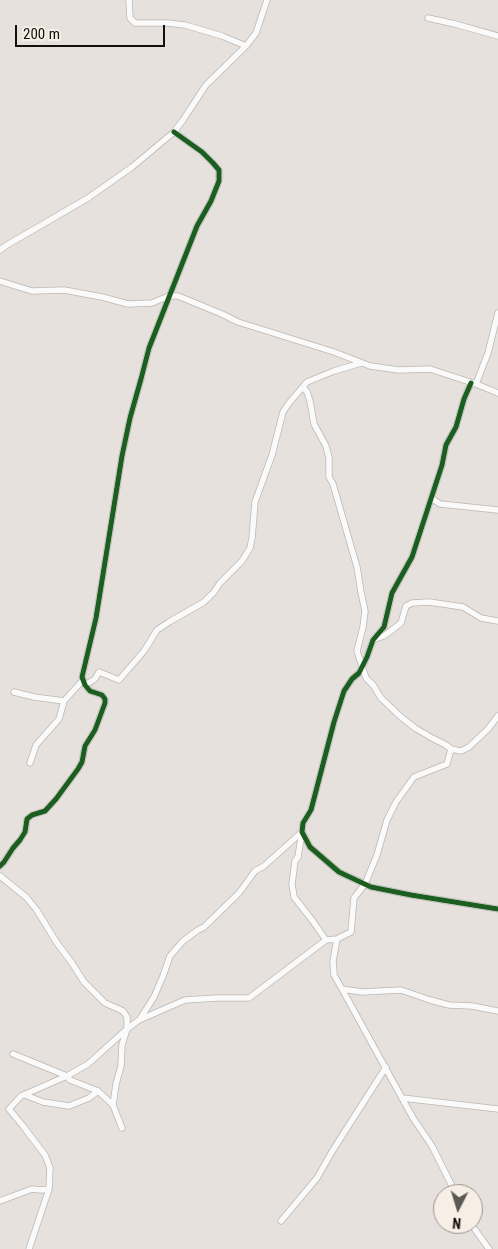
<!DOCTYPE html>
<html>
<head>
<meta charset="utf-8">
<style>
	body { margin:0 }
	#map { position:relative; width:498px; height:1249px; overflow:hidden; background:#e6e1dc; font-family:"Roboto Condensed",sans-serif }
	canvas { display:block }
	.north { position:absolute; left:433px; top:1184px; width:50px; height:50px; box-sizing:border-box; background:#f7eee6; border:1px solid #9b958f; border-radius:50%; rotate:185deg; font-size:14px; font-weight:700; line-height:20px; text-align:center; color:#12100d }
	.north::after { content:''; display:block; margin:auto; width:18px; height:22px; background:#5c5955; clip-path:polygon(50% 0,100% 100%,50% 72%,0 100%) }
	.scale { position:absolute; left:15px; top:25px; width:150px; height:22px; box-sizing:border-box; border:2px solid #12100d; border-top:0; padding-left:6px; font-size:15px; line-height:18px; white-space:nowrap; color:#12100d; -webkit-text-stroke:4px #f7eee6; paint-order:stroke }
</style>
</head>
<body>
<div id="map">
<canvas width="498" height="1249"></canvas>
<div class="north">N</div>
<div class="scale">200 m</div>
</div>
<script>
const context = document.querySelector('canvas').getContext('2d');
context.lineJoin = 'round';
function poly(rows) {
  const path = new Path2D();
  for (const r of rows) {
    path.moveTo(r[0], r[1]);
    for (let i = 2; i < r.length; i += 2) path.lineTo(r[i], r[i + 1]);
  }
  return path;
}
function trace(path, color, width, dash) {
  context.strokeStyle = color;
  context.lineWidth = width;
  context.lineCap = dash ? 'butt' : 'round';
  context.setLineDash(dash || []);
  context.stroke(path);
}
const minor = poly([
	[129,0,130,18,135,23,167,23,185,25,222,36,246,46],
	[428,18,455,24,498,36],
	[0,250,7,245,88,198,132,167,174,132,183,120,206,85,246,46,256,33,267,0],
	[0,281,32,291,64,290,102,297,128,304,152,303,169,296,178,296,222,314,238,322,334,352,370,366,399,370,430,369,476,384,498,393],
	[471,383,464,399,456,427,446,445,442,465,412,557,392,593,384,627,373,640,367,657,359,673,352,679,344,691,334,722,311,810,303,823,302,832,310,847,339,872,371,887,411,895,498,909],
	[476,384,488,353,498,313],
	[303,387,307,392,310,401,314,424,326,446,329,458,329,477,333,484,350,543,357,567,361,592,365,611,363,627,357,651,366,678,373,685,381,698,401,717,415,728,432,738,446,745,451,749,461,751,469,747,488,729,498,716],
	[431,498,440,504,498,510],
	[375,639,384,636,401,623,406,606,412,603,429,602,463,607,481,618,498,621],
	[85,685,95,679,99,672,119,680,144,651,157,630,169,622,204,602,214,592,220,583,242,561,250,548,252,538,255,502,272,455,283,412,289,403,307,382,334,371,361,363],
	[14,692,34,697,64,701],
	[30,763,36,745,59,719,64,701,83,680],
	[302,832,298,857,295,861,292,884,294,897,312,920,326,940],
	[0,866,4,862,13,848,20,840,25,832,27,819,32,815,45,811,56,799,78,769,82,762,85,746,95,730,105,703,105,699,102,695,90,691,85,685,82,677,96,618,122,456,130,418,141,379,149,348,197,226,211,201,219,181,219,170,213,163,202,152,174,132],
	[0,876,26,897,36,909,57,943,72,963,84,982,105,1003,123,1011,127,1017,127,1029,122,1045,121,1066,116,1084,113,1105,122,1128],
	[337,939,351,932,354,898,365,884,377,855,387,820,396,802,414,777,447,764,451,749],
	[140,1019,154,997,163,976,170,956,183,941,198,930,204,927,239,893,255,871,264,866,302,832],
	[13,1054,67,1076,70,1080,98,1091,113,1105],
	[25,1095,43,1102,69,1106,89,1098,98,1091],
	[402,1098,498,1109],
	[456,1194,432,1146,413,1118,342,989,362,992,401,990,430,1000,449,1005,472,1006,498,1011],
	[0,1201,32,1189,41,1190,49,1189],
	[281,1221,317,1178,333,1150,386,1067],
	[471,1224,489,1249],
	[29,1249,49,1189,50,1168,45,1155,23,1126,9,1109,21,1096,67,1076,88,1064,127,1029,139,1020,185,1000,217,998,249,998,326,940,337,939,333,961,334,975,342,989]
]);
const cycleway = poly([
	[471,383,464,399,456,427,446,445,442,465,412,557,392,593,384,627,373,640,367,657,359,673,352,679,344,691,334,722,311,810,303,823,302,832,310,847,339,872,371,887,411,895,498,909],
	[0,866,4,862,13,848,20,840,25,832,27,819,32,815,45,811,56,799,78,769,82,762,85,746,95,730,105,703,105,699,102,695,90,691,85,685,82,677,96,618,122,456,130,418,141,379,149,348,197,226,211,201,219,181,219,170,213,163,202,152,174,132]
]);
trace(minor, '#bbb7b3', 7);
trace(minor, '#fbfafa', 5.5);
trace(cycleway, '#1b5e20', 5);
</script>
</body>
</html>
